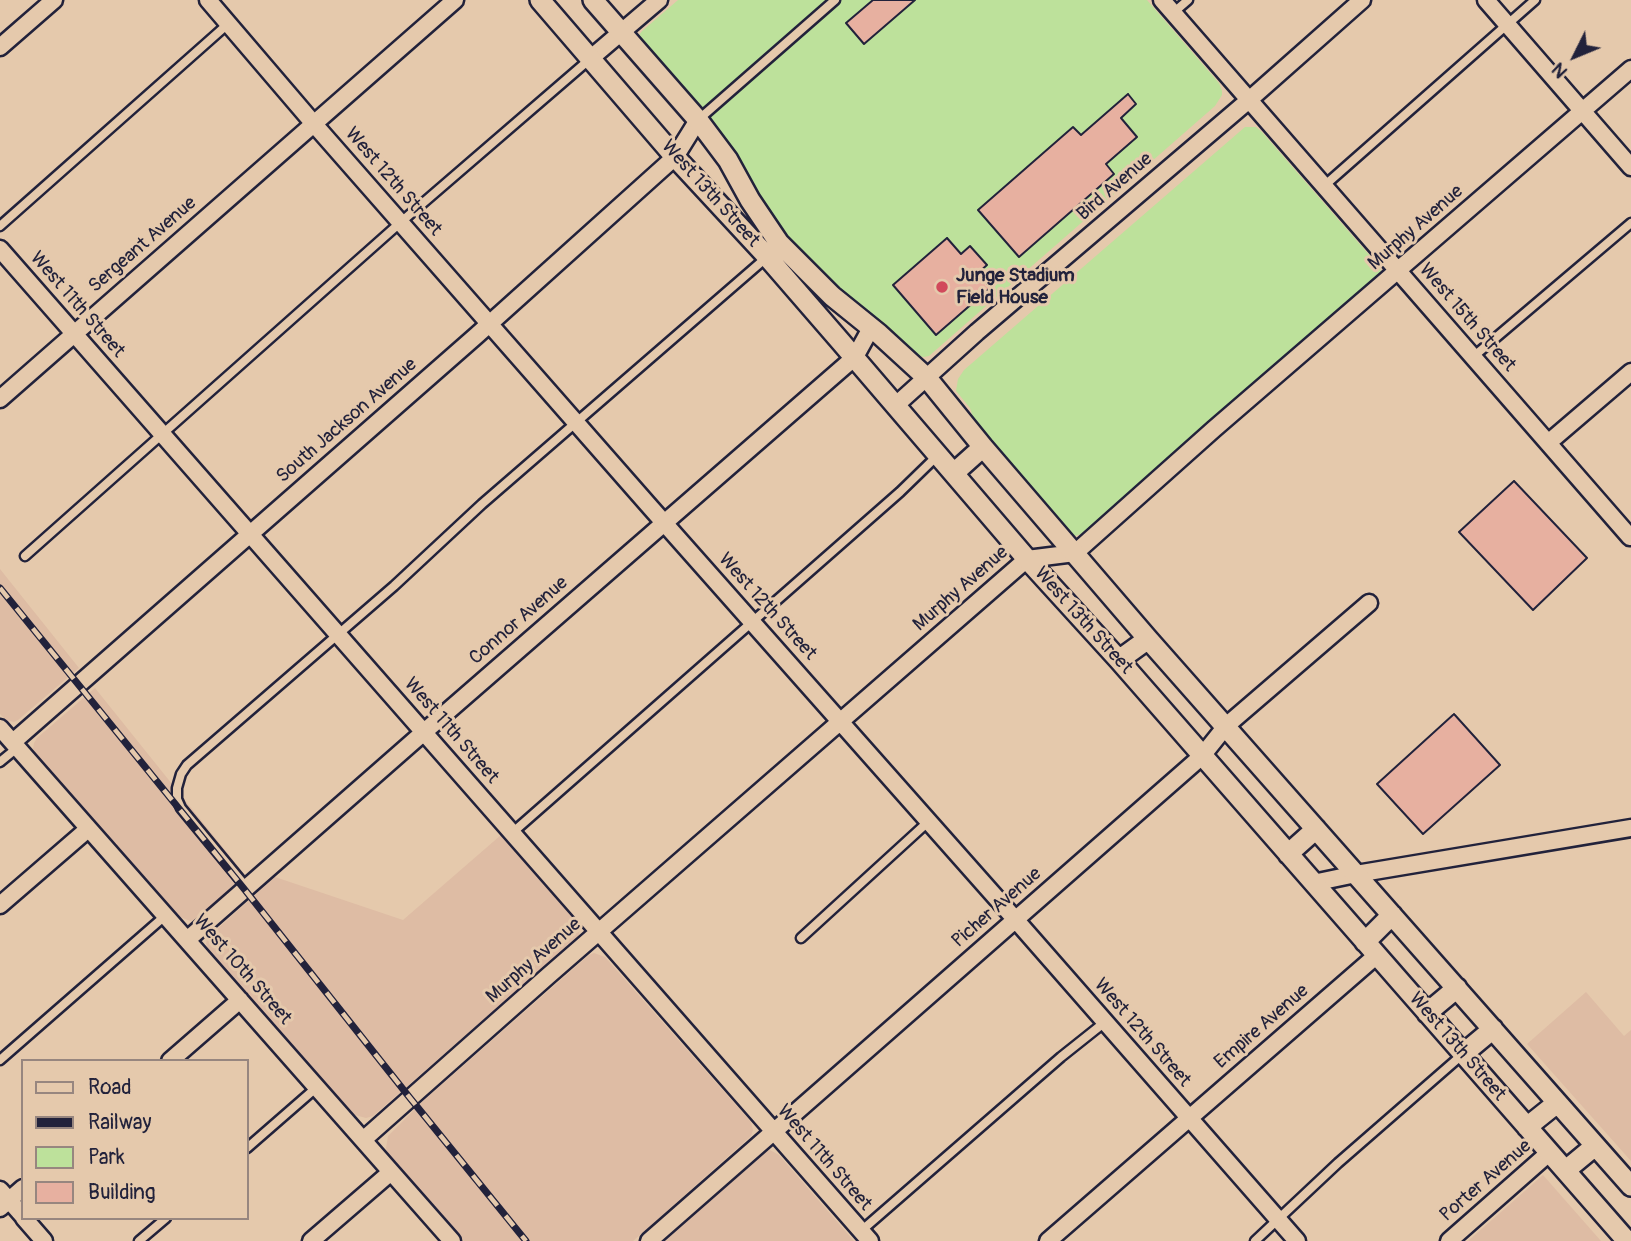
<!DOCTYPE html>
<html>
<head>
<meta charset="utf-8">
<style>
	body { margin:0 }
	#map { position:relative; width:1631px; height:1241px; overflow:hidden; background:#e5c9ac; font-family:Pangolin,sans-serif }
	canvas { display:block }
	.legend { position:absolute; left:21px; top:1059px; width:228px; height:161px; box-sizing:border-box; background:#e5c9ac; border:2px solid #97867f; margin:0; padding:9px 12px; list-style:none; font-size:21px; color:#22223b }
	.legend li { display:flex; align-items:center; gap:14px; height:35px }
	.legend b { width:35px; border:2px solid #97867f }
	.north { position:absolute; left:1540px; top:21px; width:70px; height:70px; -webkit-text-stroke:5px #e5c9ac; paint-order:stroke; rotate:227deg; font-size:19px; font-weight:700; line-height:28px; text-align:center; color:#22223b }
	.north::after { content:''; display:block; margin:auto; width:24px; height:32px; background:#22223b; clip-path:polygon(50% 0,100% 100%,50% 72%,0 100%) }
</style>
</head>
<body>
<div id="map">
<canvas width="1631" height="1241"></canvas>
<ul class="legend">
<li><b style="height:9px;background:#e5c9ac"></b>Road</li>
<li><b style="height:9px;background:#22223b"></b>Railway</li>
<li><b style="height:19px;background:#bde19b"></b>Park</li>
<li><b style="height:19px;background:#e7b0a0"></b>Building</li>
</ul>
<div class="north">N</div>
</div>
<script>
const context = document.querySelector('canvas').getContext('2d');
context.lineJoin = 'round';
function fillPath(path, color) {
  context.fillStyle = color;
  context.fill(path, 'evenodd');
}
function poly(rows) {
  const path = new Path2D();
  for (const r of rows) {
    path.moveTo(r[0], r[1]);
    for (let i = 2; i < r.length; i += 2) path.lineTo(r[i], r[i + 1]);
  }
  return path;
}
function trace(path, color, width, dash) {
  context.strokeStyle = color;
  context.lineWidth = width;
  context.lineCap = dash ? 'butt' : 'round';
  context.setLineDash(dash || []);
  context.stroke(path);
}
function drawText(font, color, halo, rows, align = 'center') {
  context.font = font + ' Pangolin,sans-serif';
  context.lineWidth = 6;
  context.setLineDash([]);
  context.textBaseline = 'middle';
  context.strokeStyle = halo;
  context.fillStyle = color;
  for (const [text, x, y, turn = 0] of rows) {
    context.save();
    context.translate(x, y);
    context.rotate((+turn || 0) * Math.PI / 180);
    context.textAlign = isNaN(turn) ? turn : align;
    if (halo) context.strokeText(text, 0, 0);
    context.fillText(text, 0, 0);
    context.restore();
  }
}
const built = poly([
	[0,569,79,668,18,720,14,722,6,720,0,714],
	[95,688,245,875,195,920,190,921,178,916,36,755,33,749,34,743,37,738],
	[501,835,580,926,579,936,373,1116,366,1118,355,1115,349,1111,209,951,206,944,207,938,275,877,403,920],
	[594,953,605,957,751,1122,753,1130,751,1136,633,1241,464,1241,388,1155,386,1148,388,1136,422,1102,589,955],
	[1586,992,1624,1036,1631,1030,1631,1161,1527,1044],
	[770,1150,779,1155,854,1241,665,1241,766,1152],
	[1543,1175,1601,1241,1468,1241]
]);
const green = poly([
	[678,0,1147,0,1219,83,1222,91,1222,95,1215,106,929,356,924,357,918,356,913,355,801,262,640,40,639,35,642,31],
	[1245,127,1256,127,1262,132,1378,265,1381,271,1380,276,1377,281,1084,533,1075,536,1067,531,975,424,970,408,956,391,958,379,964,370]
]);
const building = poly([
	[873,0,915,0,864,44,846,23,873,0],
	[1128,94,1136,104,1121,118,1137,137,1106,164,1114,174,1019,257,978,210,1073,127,1081,135,1128,94],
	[947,238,961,254,970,246,987,265,978,273,990,288,936,335,893,285,947,238],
	[1514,481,1587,558,1533,610,1459,532,1514,481],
	[1454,714,1500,765,1423,834,1377,784,1454,714]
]);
const service = poly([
	[1173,13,1188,0],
	[698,120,835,0],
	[1324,186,1535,0],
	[0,226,229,23],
	[1473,357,1631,223],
	[25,556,401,222,590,59],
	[0,762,17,748],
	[512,833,900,492,937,456],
	[247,888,181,808,177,799,177,788,181,774,187,765,394,586,482,504,767,257],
	[801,938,929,821],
	[0,1060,166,915],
	[247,1148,317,1087],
	[861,1231,1061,1057,1105,1022],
	[139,1241,166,1218],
	[1255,1241,1338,1163,1463,1054]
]);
const minor = poly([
	[208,0,314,124,651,508,1015,919,1297,1241],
	[1162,0,1630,537],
	[1486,0,1631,167],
	[0,47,54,0],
	[591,58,659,0],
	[0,249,870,1241],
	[0,399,455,0],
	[896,405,977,332,1249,100,1362,0],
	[1548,443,1631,372],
	[0,728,452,1241],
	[13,742,477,335,675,157,698,120],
	[1313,883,1356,874,1631,828],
	[0,905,88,829],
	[187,940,424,732,855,357,871,328],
	[170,1061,240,1000],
	[363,1140,548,976,1027,559,1075,553,1214,429,1631,69],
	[0,1190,23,1216],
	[0,1208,23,1188],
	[24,1218,44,1241],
	[311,1241,391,1172],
	[649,1241,1202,756,1226,726,1369,603],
	[1048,1241,1377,955],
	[1449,1241,1550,1152]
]);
const tertiary = poly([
	[540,0,675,157,763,252,841,342,1027,559,1119,660,1627,1241],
	[593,0,698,120,728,160,750,200,779,243,832,296,879,334,927,378,983,447,1148,639,1631,1186],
	[954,473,983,447],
	[1119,660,1148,639],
	[1288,854,1316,829],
	[1365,942,1392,915],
	[1427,1013,1457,988],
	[1463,1054,1493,1029],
	[1527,1127,1557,1103],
	[1566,1170,1595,1146]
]);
const rail = poly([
	[0,588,245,890,410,1098,526,1241]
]);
const markers = [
	[942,287,7,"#d1495b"]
];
const streetNames = [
	["West 12th Street",393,182,49],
	["Bird Avenue",1115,187,-41],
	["West 13th Street",710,194,48],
	["Murphy Avenue",1416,228,-41],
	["Sergeant Avenue",143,245,-41],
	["West 11th Street",77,305,49],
	["West 15th Street",1467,318,49],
	["South Jackson Avenue",347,421,-41],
	["Murphy Avenue",961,589,-41],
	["West 12th Street",767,607,48],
	["Connor Avenue",519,621,-41],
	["West 13th Street",1083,621,48],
	["West 11th Street",451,731,49],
	["Picher Avenue",997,908,-41],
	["Murphy Avenue",534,961,-41],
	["West 10th Street",242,970,49],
	["Empire Avenue",1262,1027,-41],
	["West 12th Street",1142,1033,49],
	["West 13th Street",1457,1047,49],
	["West 11th Street",824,1158,49],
	["Porter Avenue",1486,1181,-41]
];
const poiNames = [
	["Junge Stadium",956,276],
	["Field House",956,298]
];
fillPath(built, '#debca4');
fillPath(green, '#bde19b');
fillPath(building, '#e7b0a0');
trace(building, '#22223b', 2);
trace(service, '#22223b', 13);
trace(minor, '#22223b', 21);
trace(tertiary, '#22223b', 24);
trace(service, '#e5c9ac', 8);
trace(minor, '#e5c9ac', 16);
trace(tertiary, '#e5c9ac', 19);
trace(rail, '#22223b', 7);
trace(rail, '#e5c9ac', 4.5, [13]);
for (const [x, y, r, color] of markers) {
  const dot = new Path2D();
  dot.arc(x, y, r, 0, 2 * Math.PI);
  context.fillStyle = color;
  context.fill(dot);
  trace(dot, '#e5c9ac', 2.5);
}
drawText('19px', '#22223b', '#e5c9ac', streetNames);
drawText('bold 19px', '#22223b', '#e5c9ac', poiNames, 'left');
</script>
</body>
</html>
